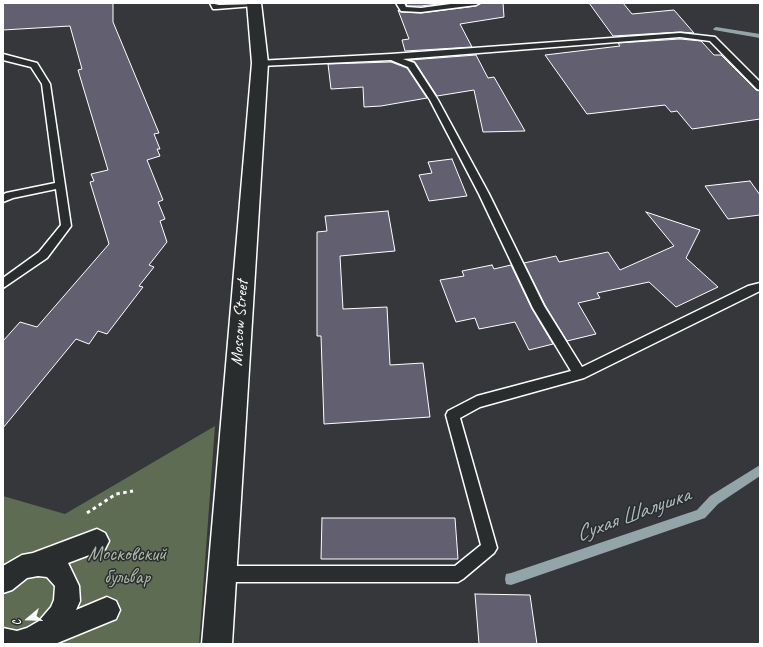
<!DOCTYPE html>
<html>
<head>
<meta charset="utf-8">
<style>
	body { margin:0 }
	#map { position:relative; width:763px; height:647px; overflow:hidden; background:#35373b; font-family:Caveat,sans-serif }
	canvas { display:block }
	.frame { position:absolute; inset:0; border:4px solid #fff; pointer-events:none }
	.north { position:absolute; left:8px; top:599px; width:40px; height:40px; -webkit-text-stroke:3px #2a2d2e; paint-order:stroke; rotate:251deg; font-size:11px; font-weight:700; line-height:16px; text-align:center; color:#fff }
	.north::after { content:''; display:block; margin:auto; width:14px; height:18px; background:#fff; clip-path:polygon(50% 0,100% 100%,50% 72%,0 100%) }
</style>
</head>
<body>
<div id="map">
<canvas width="763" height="647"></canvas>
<div class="frame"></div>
<div class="north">С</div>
</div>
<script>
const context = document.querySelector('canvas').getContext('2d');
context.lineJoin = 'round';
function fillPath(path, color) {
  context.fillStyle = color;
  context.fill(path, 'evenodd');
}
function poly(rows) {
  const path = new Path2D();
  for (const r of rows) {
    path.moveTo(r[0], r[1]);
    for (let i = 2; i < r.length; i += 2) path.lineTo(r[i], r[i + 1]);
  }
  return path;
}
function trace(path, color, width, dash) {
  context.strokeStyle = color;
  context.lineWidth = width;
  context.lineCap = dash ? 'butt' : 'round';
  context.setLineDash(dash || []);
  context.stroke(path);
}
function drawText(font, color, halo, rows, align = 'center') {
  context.font = font + ' Caveat,sans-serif';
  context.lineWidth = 3;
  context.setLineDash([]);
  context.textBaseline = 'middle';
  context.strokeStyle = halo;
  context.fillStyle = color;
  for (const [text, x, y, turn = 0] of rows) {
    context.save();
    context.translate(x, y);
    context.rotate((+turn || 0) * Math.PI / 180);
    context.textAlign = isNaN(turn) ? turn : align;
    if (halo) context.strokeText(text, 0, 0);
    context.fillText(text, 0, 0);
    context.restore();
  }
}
const green = poly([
	[215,426,199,644,3,644,3,496,65,514]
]);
const stream = poly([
	[716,27,760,34,760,38,714,30,713,29,716,27],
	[760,465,760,476,718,504,705,518,511,585,506,584,505,579,506,574,511,573,697,510,710,496,760,465]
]);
const building = poly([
	[3,3,113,3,113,22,159,133,154,134,160,149,157,149,160,156,147,160,163,200,158,202,165,219,160,221,167,242,149,265,154,267,139,286,143,287,107,334,98,331,89,344,76,339,3,428,3,341,20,322,37,327,109,244,90,182,94,181,91,174,108,170,78,70,82,69,70,26,3,30,3,3],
	[406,3,447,3,421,6,407,6,406,3],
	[481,3,503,3,504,17,460,24,472,47,405,51,402,40,409,39,398,10,401,12,421,13,476,6,481,3],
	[589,3,623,3,632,14,674,10,694,33,680,32,613,36,589,3],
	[680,39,701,41,714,55,721,55,756,90,760,91,760,119,692,129,677,111,671,112,665,105,587,114,545,55,620,46,618,43,680,39],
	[476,55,488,78,494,77,525,131,483,132,474,90,437,96,415,62,410,60,476,55],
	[391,62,407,68,427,98,381,106,364,107,363,87,331,89,328,64,391,62],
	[452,159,467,196,429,201,419,175,432,173,428,162,452,159],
	[750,181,760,195,760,215,728,219,705,186,750,181],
	[388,211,395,251,340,256,343,309,387,307,390,365,423,363,430,417,324,424,321,336,317,336,317,232,327,231,325,216,388,211],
	[646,212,700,230,686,258,718,287,676,307,649,282,597,293,600,298,578,303,596,334,567,341,545,305,524,263,556,256,559,262,608,252,620,270,674,246,646,212],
	[492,265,494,269,511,265,532,309,553,344,529,350,515,322,479,329,475,318,456,322,440,280,464,276,462,271,492,265],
	[322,518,455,518,458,559,321,559,322,518],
	[475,594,530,595,537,644,479,644,475,594]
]);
const path = poly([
	[87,513,116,494,133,491]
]);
const service = poly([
	[210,3,219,5,258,4,254,6,216,9,213,9,210,3],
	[396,3,404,3,406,7,421,8,458,3,480,3,476,5,421,12,401,11,396,3],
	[680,33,715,37,760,82,760,90,757,89,710,41,680,37,403,59,414,63,438,100,489,194,544,306,582,367,748,286,760,283,760,291,584,378,480,407,460,418,497,548,494,553,463,579,458,582,221,582,216,579,213,574,216,569,221,566,455,566,481,545,446,415,448,411,477,396,571,371,533,308,479,194,430,100,408,67,391,60,260,66,256,63,257,61,391,54,680,33],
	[3,54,37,63,50,84,71,226,47,258,3,288,3,278,39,252,61,225,56,189,13,198,3,202,3,195,6,193,55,183,42,84,31,67,3,60,3,54]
]);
const pedestrian = poly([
	[97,529,105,533,109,541,105,549,68,563,79,586,80,601,76,610,107,597,116,601,120,610,116,619,55,644,3,644,3,628,17,631,27,628,39,621,51,607,54,600,55,586,47,577,38,576,27,578,12,590,3,593,3,566,22,555,33,553,97,529]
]);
const minor = poly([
	[247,3,261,3,268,63,232,644,202,644,252,63,247,3]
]);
const streetNames = [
	["Moscow Street",240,323,-86]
];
const nearParknames = [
	["Московский",127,555],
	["бульвар",127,578]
];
const nearWaternames = [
	["Сухая Шалушка",633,515,-20]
];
fillPath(green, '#5e6c53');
fillPath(stream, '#94a5a9');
fillPath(building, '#625f71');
trace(building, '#fff', 1);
trace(service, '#fff', 3);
trace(pedestrian, '#fff', 3);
trace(minor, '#fff', 3);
trace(path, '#fff', 3, [3.5, 3.5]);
fillPath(service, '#2a2d2e');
fillPath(pedestrian, '#2a2d2e');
fillPath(minor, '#2a2d2e');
drawText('17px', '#fff', '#2a2d2e', streetNames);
drawText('20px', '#aeb6a9', '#2a2d2e', nearParknames);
drawText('italic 22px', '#aebcbe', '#2a2d2e', nearWaternames);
</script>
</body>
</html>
